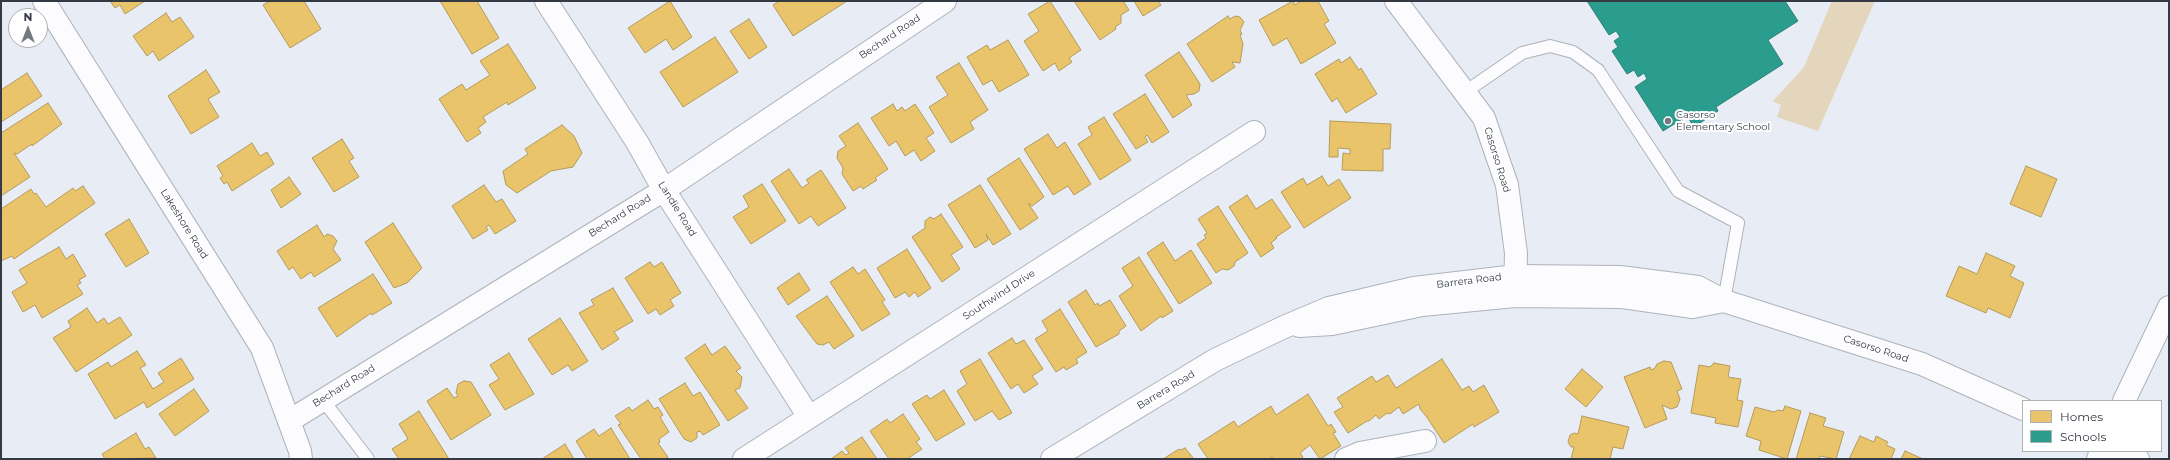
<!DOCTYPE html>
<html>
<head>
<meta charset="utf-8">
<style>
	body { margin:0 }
	#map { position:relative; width:2170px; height:460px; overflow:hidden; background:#e8ecf5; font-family:Montserrat,sans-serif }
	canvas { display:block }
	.frame { position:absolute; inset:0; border:2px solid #343a43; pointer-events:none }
	.legend { position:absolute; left:2022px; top:400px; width:140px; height:52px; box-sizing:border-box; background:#fff; border:1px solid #aeb0b4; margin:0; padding:5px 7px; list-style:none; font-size:12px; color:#343a43 }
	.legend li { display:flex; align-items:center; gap:8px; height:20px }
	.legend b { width:20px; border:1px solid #aeb0b4 }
	.north { position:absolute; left:8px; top:8px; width:40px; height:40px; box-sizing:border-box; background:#fff; border:1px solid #aeb0b4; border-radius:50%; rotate:0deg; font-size:11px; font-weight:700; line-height:16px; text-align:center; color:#343a43 }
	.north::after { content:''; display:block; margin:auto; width:14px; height:18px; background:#737881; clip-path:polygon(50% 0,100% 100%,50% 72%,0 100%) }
</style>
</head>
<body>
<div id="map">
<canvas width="2170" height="460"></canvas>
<div class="frame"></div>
<ul class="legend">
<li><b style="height:11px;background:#e9c46a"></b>Homes</li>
<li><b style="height:11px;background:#2a9d8f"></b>Schools</li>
</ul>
<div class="north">N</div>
</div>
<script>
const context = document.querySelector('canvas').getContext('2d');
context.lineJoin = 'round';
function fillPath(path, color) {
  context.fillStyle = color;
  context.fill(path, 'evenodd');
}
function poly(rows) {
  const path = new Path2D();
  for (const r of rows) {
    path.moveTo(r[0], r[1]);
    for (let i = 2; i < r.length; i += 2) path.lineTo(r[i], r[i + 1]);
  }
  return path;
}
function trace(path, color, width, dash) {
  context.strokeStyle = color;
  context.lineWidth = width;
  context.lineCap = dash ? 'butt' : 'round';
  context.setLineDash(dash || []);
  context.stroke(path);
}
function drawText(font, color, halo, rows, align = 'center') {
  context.font = font + ' Montserrat,sans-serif';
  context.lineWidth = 4;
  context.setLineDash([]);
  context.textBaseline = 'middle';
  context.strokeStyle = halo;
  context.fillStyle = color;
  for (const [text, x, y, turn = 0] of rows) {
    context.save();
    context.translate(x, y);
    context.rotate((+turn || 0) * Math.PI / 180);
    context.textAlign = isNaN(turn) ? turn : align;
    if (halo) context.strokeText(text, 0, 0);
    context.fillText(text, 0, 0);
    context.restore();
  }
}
const green = poly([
	[1832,1,1875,1,1818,131,1777,117,1781,105,1773,101,1804,67]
]);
const homes = poly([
	[110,1,145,1,125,14,120,5,115,8,110,1],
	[270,1,304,1,321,29,290,48,263,5,270,1],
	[440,1,477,1,499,38,472,54,440,1],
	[670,1,692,37,673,50,666,39,645,53,628,28,670,1],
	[779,1,847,1,793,36,773,5,779,1],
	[1050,1,1081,50,1069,58,1072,62,1059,71,1055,63,1043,71,1024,41,1039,31,1028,14,1050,1],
	[1074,1,1123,1,1129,10,1121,15,1121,23,1115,27,1116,29,1100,40,1074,1],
	[1134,1,1158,1,1161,5,1143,16,1134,1],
	[1293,1,1295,5,1301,1,1318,1,1329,21,1324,24,1336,43,1301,64,1287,38,1273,46,1259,20,1293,1],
	[166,13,172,22,180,17,194,37,159,61,153,51,147,56,133,36,166,13],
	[1228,16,1230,19,1235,16,1240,17,1244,22,1240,30,1242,34,1240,35,1243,44,1240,63,1232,62,1235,67,1212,82,1187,44,1228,16],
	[749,19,767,47,749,59,730,31,749,19],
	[715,37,738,72,683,107,660,72,715,37],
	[1008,40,1029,75,999,92,992,80,983,85,967,57,987,45,990,50,1008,40],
	[508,44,536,88,508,105,507,102,483,117,486,122,478,128,481,133,467,142,439,99,462,84,466,90,490,75,480,61,508,44],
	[1179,52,1200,84,1199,91,1194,94,1186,95,1192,105,1173,118,1145,75,1179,52],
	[1350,57,1359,70,1361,68,1377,94,1346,113,1337,98,1332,102,1315,74,1339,59,1341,63,1350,57],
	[959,63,988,110,970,122,974,129,951,143,929,107,948,95,936,77,959,63],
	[206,70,220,92,208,99,219,117,191,134,168,96,206,70],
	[27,73,42,96,1,122,1,90,27,73],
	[1145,94,1169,132,1152,143,1147,135,1145,137,1148,142,1136,149,1113,114,1145,94],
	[48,103,62,124,32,146,32,144,17,154,14,153,30,177,1,196,1,133,48,103],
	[893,104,897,111,902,107,905,111,915,104,934,133,926,138,935,151,921,161,914,150,905,156,896,141,889,146,871,118,893,104],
	[1104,117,1131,160,1100,180,1078,144,1092,135,1088,127,1104,117],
	[1330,121,1391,124,1390,149,1383,149,1383,171,1342,170,1343,153,1350,154,1350,149,1338,148,1338,157,1329,157,1330,121],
	[858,123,888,169,875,178,877,180,863,189,861,186,853,191,842,174,843,168,837,158,838,151,846,146,839,136,858,123],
	[562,125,574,136,582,153,573,167,551,171,517,193,506,185,503,171,528,154,525,149,562,125],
	[1048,134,1057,148,1065,142,1091,184,1074,195,1068,186,1053,195,1024,149,1048,134],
	[342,139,354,158,349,161,359,177,334,192,312,158,342,139],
	[252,143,260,156,267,152,274,164,232,191,227,182,224,184,220,178,223,176,217,166,252,143],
	[1019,158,1044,197,1032,206,1028,203,1038,218,1020,230,987,179,1019,158],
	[2026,166,2057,179,2041,217,2010,204,2026,166],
	[789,169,802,188,809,183,806,180,821,170,846,208,818,226,811,216,799,224,771,181,789,169],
	[1322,176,1328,186,1339,179,1351,198,1304,228,1281,192,1303,178,1307,185,1322,176],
	[289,177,301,194,281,208,271,190,289,177],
	[762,184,786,221,751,244,733,217,749,207,743,196,762,184],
	[484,185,496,202,502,199,516,221,495,234,489,225,486,227,488,230,473,239,452,206,484,185],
	[980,185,1011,234,993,245,986,234,988,240,975,248,948,205,980,185],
	[83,186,95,203,14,259,12,256,1,261,1,209,31,189,34,194,36,193,46,207,73,188,75,191,83,186],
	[1247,195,1256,209,1272,199,1291,227,1276,237,1277,238,1271,243,1274,248,1261,257,1229,207,1247,195],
	[1218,206,1248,253,1235,262,1234,266,1228,270,1222,269,1216,273,1197,244,1206,238,1204,235,1207,233,1198,219,1218,206],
	[941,214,963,247,951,255,960,269,942,282,912,237,925,228,925,221,930,217,934,219,941,214],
	[129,219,149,253,126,267,105,234,129,219],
	[393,223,422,268,407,283,394,288,365,242,393,223],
	[317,225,324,237,327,234,333,236,337,241,333,249,341,260,314,277,311,272,301,279,293,267,289,270,277,251,317,225],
	[1163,242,1175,261,1191,250,1212,283,1179,304,1147,253,1163,242],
	[59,247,66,259,73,254,86,276,79,280,81,283,77,285,83,294,42,318,35,305,23,312,12,292,27,283,19,270,59,247],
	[907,249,931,288,918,297,915,292,909,297,905,292,895,298,877,268,907,249],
	[1986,253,2015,266,2010,276,2024,283,2010,318,1988,308,1986,313,1946,296,1959,266,1977,274,1986,253],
	[1139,257,1173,311,1162,318,1161,316,1141,331,1119,296,1133,286,1122,268,1139,257],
	[650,262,654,267,662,262,681,293,670,300,674,306,660,315,656,309,648,314,625,278,650,262],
	[853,267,858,274,865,269,885,300,882,302,890,314,862,331,830,282,853,267],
	[799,273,810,290,788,305,777,288,799,273],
	[373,274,392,303,372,315,371,313,337,337,318,308,373,274],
	[613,288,633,321,614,332,619,339,602,350,579,313,594,305,591,300,613,288],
	[1086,290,1095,305,1098,303,1099,306,1110,300,1126,326,1119,331,1119,334,1096,347,1068,302,1086,290],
	[827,296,854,336,834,349,829,342,823,345,817,344,796,316,827,296],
	[87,308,97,323,104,318,108,324,120,317,132,335,76,372,53,338,71,327,68,321,87,308],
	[1060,309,1087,352,1076,359,1078,363,1066,370,1064,367,1056,372,1035,339,1048,331,1042,321,1060,309],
	[560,318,588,361,572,371,568,365,552,375,528,339,560,318],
	[1012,338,1016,344,1024,340,1043,369,1032,376,1038,384,1024,393,1018,384,1011,389,988,353,1012,338],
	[705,344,712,355,725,346,741,368,736,371,742,377,740,388,735,390,748,408,728,421,685,358,705,344],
	[137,351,146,365,140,368,153,389,164,382,158,373,181,358,194,379,147,408,144,402,115,419,88,374,108,362,111,367,137,351],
	[509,353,534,394,505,410,489,385,499,379,490,365,509,353],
	[980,359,1012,413,999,420,992,411,975,421,957,391,967,384,960,371,980,359],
	[1442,359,1462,390,1469,386,1473,392,1484,385,1499,412,1474,427,1473,424,1444,443,1426,416,1420,409,1419,404,1403,414,1399,407,1390,414,1387,413,1379,419,1376,415,1369,421,1367,421,1348,433,1334,412,1343,407,1337,398,1372,376,1376,382,1388,375,1396,388,1442,359],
	[1664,361,1671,362,1682,389,1677,391,1680,399,1677,407,1671,409,1662,405,1667,419,1645,428,1624,377,1650,367,1651,370,1655,368,1657,364,1664,361],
	[1714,363,1730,366,1728,377,1741,379,1737,400,1743,401,1738,427,1715,423,1716,418,1691,413,1699,365,1710,367,1714,363],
	[1582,369,1603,387,1586,407,1565,389,1582,369],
	[464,381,471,382,491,415,451,440,427,401,447,388,454,398,458,396,456,393,458,384,464,381],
	[685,383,693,396,700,392,720,425,703,435,700,431,697,432,697,438,691,442,684,439,659,399,685,383],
	[194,389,209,411,175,436,159,414,194,389],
	[944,390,965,424,936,441,912,404,927,395,930,399,944,390],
	[1308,394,1328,426,1331,424,1336,432,1333,433,1341,446,1320,459,1310,445,1300,453,1303,457,1301,459,1273,459,1272,457,1269,459,1208,459,1198,444,1234,421,1238,427,1271,406,1276,415,1308,394],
	[648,400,654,409,658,407,663,415,660,417,669,432,659,439,660,442,658,443,668,457,665,459,641,459,618,425,621,424,615,416,629,407,632,411,648,400],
	[1785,406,1801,411,1787,459,1759,450,1761,441,1746,436,1755,407,1774,412,1778,410,1783,411,1785,406],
	[419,411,449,459,399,459,392,449,408,439,399,424,419,411],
	[1810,413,1826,418,1823,426,1844,432,1836,459,1820,456,1819,459,1796,459,1810,413],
	[903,414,920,439,916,442,922,449,907,459,889,459,870,431,887,419,890,423,903,414],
	[1582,416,1629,427,1623,449,1613,447,1610,459,1571,459,1574,447,1571,447,1568,442,1570,435,1574,433,1578,434,1582,416],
	[611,428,630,459,587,459,576,441,594,429,599,436,611,428],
	[136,433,145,449,149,447,156,458,105,459,102,454,136,433],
	[1860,436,1874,442,1876,436,1888,442,1886,445,1895,449,1891,459,1849,459,1860,436],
	[862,437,877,459,831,459,842,451,846,455,849,453,845,448,862,437],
	[565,444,574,459,542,459,565,444],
	[1185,448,1194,459,1163,459,1179,449,1181,450,1185,448],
	[1905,451,1923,459,1901,459,1905,451]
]);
const schools = poly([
	[1587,1,1785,1,1798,21,1768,40,1783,64,1716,107,1718,111,1694,127,1687,116,1663,131,1635,87,1647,79,1644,73,1638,77,1634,70,1627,74,1612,51,1618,47,1614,41,1620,37,1616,31,1609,35,1587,1]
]);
const lane = poly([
	[1465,92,1522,53,1550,46,1573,52,1598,70,1678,191,1738,223,1724,301],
	[323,400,368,459]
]);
const street = poly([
	[546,1,637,142,664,190,809,417],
	[1396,1,1484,118,1507,185,1516,253,1515,296],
	[2124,401,2169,307],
	[289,421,664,190,945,1],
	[744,459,1254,132],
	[1346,459,1360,453,1425,441],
	[2098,459,2101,451]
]);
const secondary = poly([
	[44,1,262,348,300,451,301,459],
	[1299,326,1332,324,1422,305,1515,296,1622,297,1693,307,1724,301],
	[2119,451,2138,459],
	[1052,459,1215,360,1284,327,1329,308,1414,288,1516,276,1620,277,1698,287,1724,301,1922,364,2023,409]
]);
const markers = [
	[1668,121,4,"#737881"]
];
const streetNames = [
	["Bechard Road",890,37,-34],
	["Casorso Road",1497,160,73],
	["Landie Road",677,209,58],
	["Bechard Road",620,216,-32],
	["Lakeshore Road",184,224,58],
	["Barrera Road",1469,281,-7],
	["Southwind Drive",999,295,-33],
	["Casorso Road",1876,349,18],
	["Bechard Road",344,386,-32],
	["Barrera Road",1166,390,-31]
];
const poiNames = [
	["Casorso",1676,115],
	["Elementary School",1676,127]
];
fillPath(green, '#e4d6bc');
fillPath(homes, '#e9c46a');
trace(homes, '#b39b5e', 1);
fillPath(schools, '#2a9d8f');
trace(schools, '#2d7f78', 1);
trace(lane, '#aeb2ba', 14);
trace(street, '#aeb2ba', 24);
trace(secondary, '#aeb2ba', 24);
trace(lane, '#fcfcfe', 12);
trace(street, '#fcfcfe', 22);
trace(secondary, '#fcfcfe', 22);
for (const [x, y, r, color] of markers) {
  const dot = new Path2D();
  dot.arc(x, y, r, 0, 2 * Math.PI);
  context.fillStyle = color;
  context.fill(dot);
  trace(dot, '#fff', 1.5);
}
drawText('10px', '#343a43', '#fff', streetNames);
drawText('10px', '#343a43', '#fff', poiNames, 'left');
</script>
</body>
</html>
